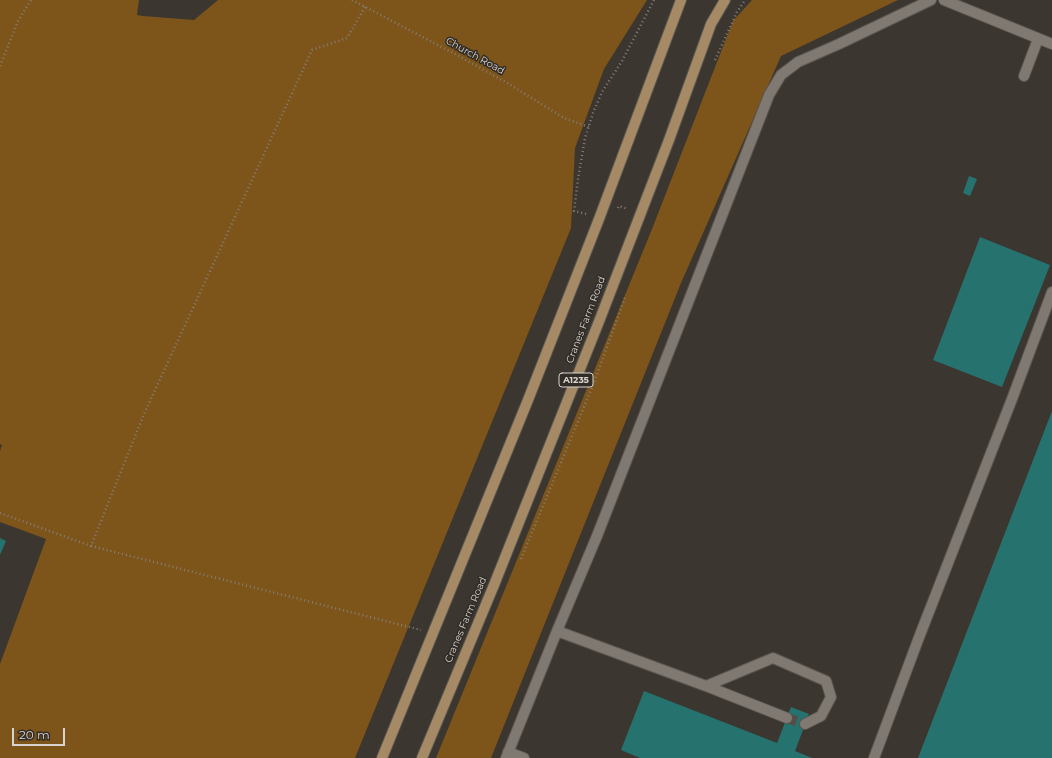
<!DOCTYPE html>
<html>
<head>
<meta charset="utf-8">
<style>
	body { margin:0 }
	#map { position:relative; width:1052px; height:758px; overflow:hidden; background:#3c3630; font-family:Montserrat,sans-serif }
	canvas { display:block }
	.scale { position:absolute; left:12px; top:728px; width:53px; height:18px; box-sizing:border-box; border:2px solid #d7d4d0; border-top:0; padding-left:5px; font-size:12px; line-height:14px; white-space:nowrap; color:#d7d4d0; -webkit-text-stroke:3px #322c26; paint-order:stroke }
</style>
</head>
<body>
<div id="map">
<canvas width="1052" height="758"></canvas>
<div class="scale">20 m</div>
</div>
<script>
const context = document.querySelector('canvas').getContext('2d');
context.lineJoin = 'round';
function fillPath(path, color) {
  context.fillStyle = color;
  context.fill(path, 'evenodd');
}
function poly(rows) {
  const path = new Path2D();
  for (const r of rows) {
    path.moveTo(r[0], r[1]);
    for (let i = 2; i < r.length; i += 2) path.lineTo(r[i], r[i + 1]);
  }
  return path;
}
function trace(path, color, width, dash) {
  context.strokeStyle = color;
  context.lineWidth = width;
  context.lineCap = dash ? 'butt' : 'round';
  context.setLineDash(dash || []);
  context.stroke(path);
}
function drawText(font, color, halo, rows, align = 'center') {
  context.font = font + ' Montserrat,sans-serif';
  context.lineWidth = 3;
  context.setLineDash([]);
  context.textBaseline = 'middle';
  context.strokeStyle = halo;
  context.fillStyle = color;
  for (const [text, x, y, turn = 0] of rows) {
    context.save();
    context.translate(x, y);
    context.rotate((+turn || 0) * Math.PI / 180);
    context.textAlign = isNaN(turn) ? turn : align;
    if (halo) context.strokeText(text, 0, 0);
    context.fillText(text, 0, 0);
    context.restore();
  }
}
const green = poly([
	[0,0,139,0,137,15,143,16,194,20,218,0,647,0,604,69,575,148,571,228,355,758,0,758,0,664,46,539,0,522,0,451,2,445,0,444],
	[752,0,898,0,781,56,681,283,491,758,436,758,652,229,733,21]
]);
const building = poly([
	[969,176,977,179,970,196,963,193],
	[980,237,1050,265,1002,387,933,360],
	[1052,411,1052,758,918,758],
	[0,538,6,541,0,555],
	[644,691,777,743,791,707,809,714,795,751,812,758,640,758,621,750]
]);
const minorTunnel = poly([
	[787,718,805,724]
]);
const path = poly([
	[352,0,457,55,509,84,564,118,589,127],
	[365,7,347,38,312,50,144,414,91,546,421,630],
	[715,60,737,12,745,0],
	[0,66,18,21,31,0],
	[618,208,619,206,628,209],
	[586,214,574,211,578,179,585,138,593,113,602,92,622,61,654,0],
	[0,513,91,546],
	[521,559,593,385,626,295]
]);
const minor = poly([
	[944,0,1052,44],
	[1024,76,1038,39],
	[557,631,706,686,773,658,826,681,831,697,821,716,805,724],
	[706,686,787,718],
	[508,752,524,758],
	[506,758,557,631,597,536,769,95,781,75,798,62,839,44,931,0],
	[874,758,918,640,1012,399,1052,292]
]);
const major = poly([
	[382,758,528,400,599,219,681,0],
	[422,758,494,585,600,319,669,140,711,24,725,0]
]);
const shields = [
	[576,380,34]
];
const shieldNames = [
	["A1235",576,380]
];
const streetNames = [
	["Church Road",475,56,29],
	["Cranes Farm Road",586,320,-69],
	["Cranes Farm Road",466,620,-67]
];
fillPath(green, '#7d5419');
fillPath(building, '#26726f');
trace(minorTunnel, '#534e48', 10, [10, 5]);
trace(minor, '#59554f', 12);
trace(major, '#59554f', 12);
trace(path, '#847f7a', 2.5, [1, 3]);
trace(minor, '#807972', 10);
trace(major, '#a68965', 10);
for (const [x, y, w] of shields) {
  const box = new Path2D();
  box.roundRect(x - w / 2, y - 7, w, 14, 3);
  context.fillStyle = '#322c26';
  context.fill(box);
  trace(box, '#d7d4d0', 1);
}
drawText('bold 9px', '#d7d4d0', null, shieldNames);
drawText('10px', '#d7d4d0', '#322c26', streetNames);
</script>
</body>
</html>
